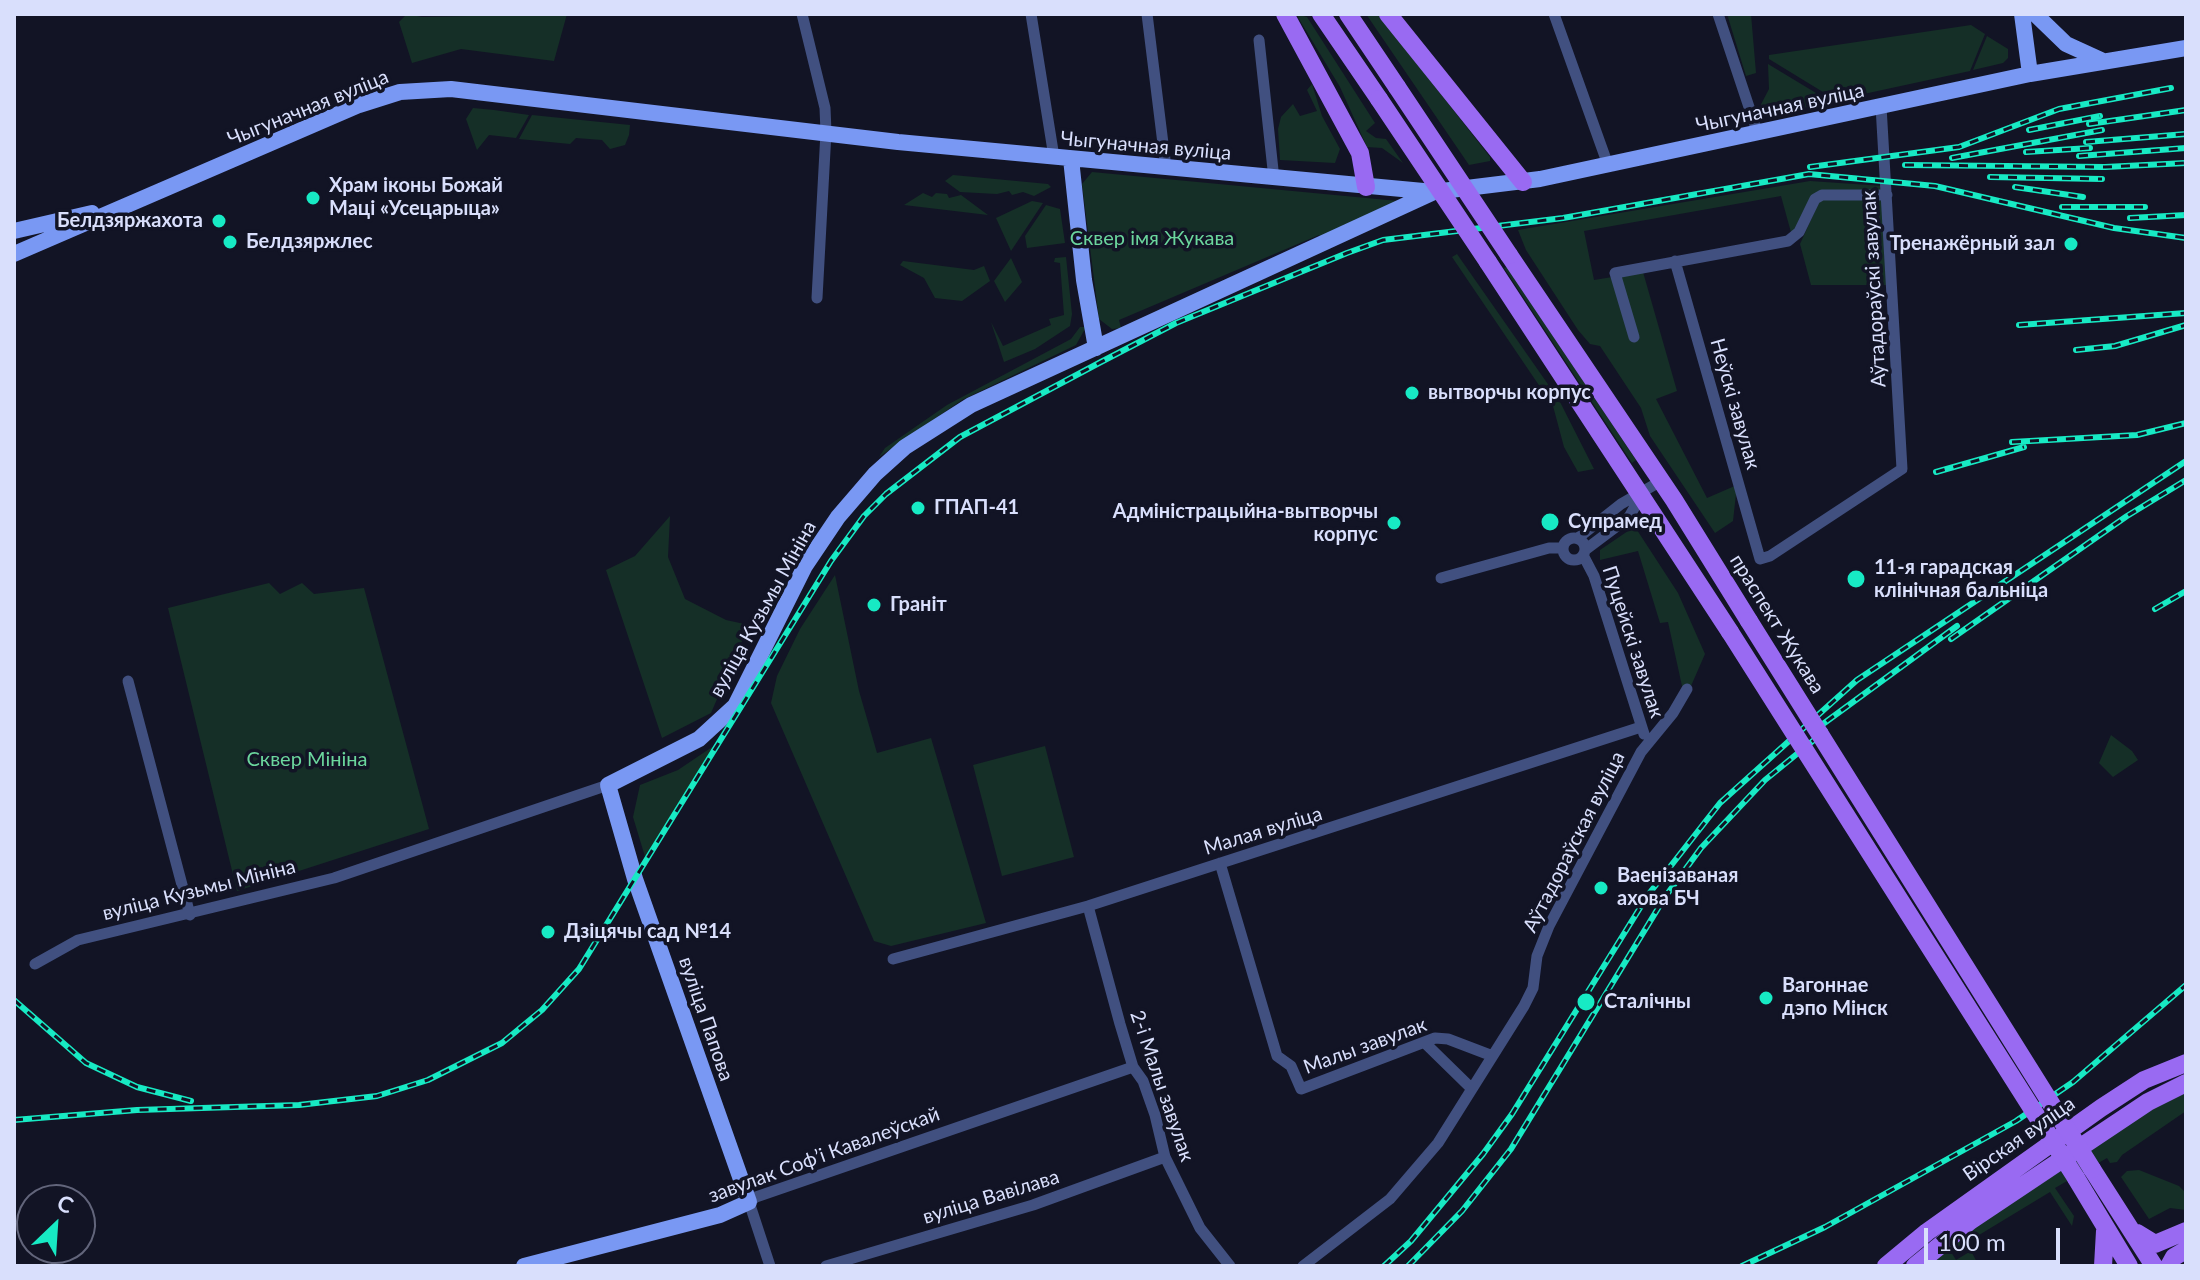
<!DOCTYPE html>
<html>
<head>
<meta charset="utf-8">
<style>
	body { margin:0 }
	#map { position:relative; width:2200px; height:1280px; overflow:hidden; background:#121425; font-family:Lato,sans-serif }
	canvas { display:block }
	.frame { position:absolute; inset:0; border:16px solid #d9dffc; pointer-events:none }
	.north { position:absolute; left:16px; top:1184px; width:80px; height:80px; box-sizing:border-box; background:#121425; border:2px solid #62657b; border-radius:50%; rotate:25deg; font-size:22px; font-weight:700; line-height:32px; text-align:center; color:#d9dffc }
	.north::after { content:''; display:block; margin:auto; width:28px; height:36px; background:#17eac4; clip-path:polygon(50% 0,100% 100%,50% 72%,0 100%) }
	.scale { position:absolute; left:1924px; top:1228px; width:136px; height:36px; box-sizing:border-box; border:4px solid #d9dffc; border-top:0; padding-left:10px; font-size:24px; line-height:28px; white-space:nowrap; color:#d9dffc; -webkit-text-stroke:6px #121425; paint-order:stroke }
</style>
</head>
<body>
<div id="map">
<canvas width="2200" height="1280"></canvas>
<div class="frame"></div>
<div class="north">С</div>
<div class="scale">100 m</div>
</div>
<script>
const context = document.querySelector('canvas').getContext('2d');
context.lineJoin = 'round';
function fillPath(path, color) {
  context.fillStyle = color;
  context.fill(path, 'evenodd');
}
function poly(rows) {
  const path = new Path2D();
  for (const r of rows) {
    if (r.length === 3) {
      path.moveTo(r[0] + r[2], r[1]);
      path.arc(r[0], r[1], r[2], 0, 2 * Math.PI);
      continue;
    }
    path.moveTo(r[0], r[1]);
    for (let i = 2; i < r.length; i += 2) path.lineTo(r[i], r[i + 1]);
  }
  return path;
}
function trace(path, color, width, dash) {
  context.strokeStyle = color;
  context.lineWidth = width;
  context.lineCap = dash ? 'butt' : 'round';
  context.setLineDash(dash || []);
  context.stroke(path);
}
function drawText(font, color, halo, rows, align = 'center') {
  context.font = font + ' Lato,sans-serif';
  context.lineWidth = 7;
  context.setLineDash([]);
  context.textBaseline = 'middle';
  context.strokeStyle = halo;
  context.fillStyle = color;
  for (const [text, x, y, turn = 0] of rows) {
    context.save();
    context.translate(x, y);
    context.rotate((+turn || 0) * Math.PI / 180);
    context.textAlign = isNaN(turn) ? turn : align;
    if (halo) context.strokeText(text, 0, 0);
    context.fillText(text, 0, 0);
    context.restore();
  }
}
const green = poly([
	[407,14,422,17,567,14,554,61,461,49,412,63,399,22],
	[1296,14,1307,17,1375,123,1366,131,1376,138,1386,139,1403,163,1382,148,1367,147,1340,87],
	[1366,14,1378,14,1490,157,1490,161,1469,165],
	[1727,14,1751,14,1756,73,1746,76],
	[1971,25,1985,34,1970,71,1836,100,1769,59,1769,55],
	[1987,36,2008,49,2008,58,2003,63,1973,70],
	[1768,64,1831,102,1758,118,1757,112,1769,89],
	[1312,84,1322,116,1340,149,1335,163,1280,160,1278,129,1281,117,1293,104,1300,116,1317,111,1307,90],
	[473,108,494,110,529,115,516,138,489,135,477,150,466,119],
	[532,115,630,125,629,135,625,145,610,149,602,140,576,138,570,144,519,139],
	[1092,172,1398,201,1322,240,1319,235,1119,320,1121,328,1112,329,1099,319,1082,184],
	[953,175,1048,184,1051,187,1034,196,1023,192,1012,195,1009,191,997,194,960,192,945,181],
	[1810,181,1883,186,1884,192,1820,191,1792,236,1781,196,1584,231,1594,280,1643,272,1677,391,1656,399,1707,498,1737,485,1733,521,1715,533,1650,436,1641,408,1600,346,1590,344,1578,330,1526,250,1518,230],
	[923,193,932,197,936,193,947,194,949,198,961,195,988,215,904,205],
	[1836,196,1884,201,1888,285,1811,285,1800,244,1820,200],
	[1032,201,1043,203,1011,251,996,218],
	[1046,205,1060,209,1065,243,1027,248,1025,236],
	[1457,254,1559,400,1594,469,1578,472,1564,447,1553,406,1452,257],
	[1066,257,1072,314,1070,326,1035,349,1004,362,991,322,1003,346,1051,325,1049,319,1064,315,1060,263,1054,262,1055,258],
	[1011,258,1022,282,1005,302,994,281],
	[903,261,974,270,984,266,990,281,962,301,935,298,924,278,900,265],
	[1507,267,1636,460,1632,463,1504,268],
	[1080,327,1086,327,1076,345,962,400,879,457,885,448,947,405,1071,339],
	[670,516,668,557,685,599,726,620,749,625,711,713,662,738,606,570,635,556],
	[1637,530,1678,593,1705,654,1691,686,1682,686,1668,622,1660,623,1638,551,1600,560,1600,550,1628,531],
	[835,575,859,691,877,753,931,738,986,923,891,946,874,941,771,703,777,676,800,629],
	[269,583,280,594,302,583,314,594,364,588,429,829,237,891,168,608],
	[2111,735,2132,751,2138,760,2113,777,2099,763],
	[715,745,677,811,646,860,633,817,640,785,678,770],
	[1045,746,1074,857,1002,876,973,765],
	[2186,1090,2186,1111,2122,1155,2117,1162,2110,1163,2107,1158,2055,1188,2074,1216,2072,1226,2050,1192,1951,1252,1956,1260,1971,1251,1979,1266,1925,1266,1947,1245,2082,1157,2126,1122],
	[2139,1170,2179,1186,2186,1193,2186,1210,2170,1208,2149,1219,2121,1177,2127,1171]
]);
const street = poly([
	[802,14,825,108,826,132,817,298],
	[1031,14,1054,157],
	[1147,14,1166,168],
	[1554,14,1608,165],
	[1718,14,1758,134],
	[1259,40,1274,179],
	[1675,261,1760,559,1770,556,1902,469,1881,106],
	[1634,337,1615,273,1788,241,1799,232,1815,199,1822,195,1887,195],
	[1578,538,1621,504,1661,481],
	[1574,549,11],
	[1585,550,1629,517,1641,496],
	[1583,555,1594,576,1644,734],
	[1441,578,1549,548,1563,548],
	[128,681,190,915],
	[1220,863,1277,1056,1291,1066,1301,1089,1435,1038,1448,1039,1490,1055],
	[1088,906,1120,1024,1133,1067,1143,1081,1155,1115,1165,1157,1200,1228,1230,1266],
	[893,959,1088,906,1641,727],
	[35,964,78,940,334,878,608,785],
	[1425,1043,1472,1089],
	[770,1266,749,1202,756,1197,1133,1067],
	[826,1266,1033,1205,1165,1157],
	[1303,1266,1390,1199,1438,1143,1524,1006,1533,988,1537,956,1549,926,1641,752,1673,713,1687,689]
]);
const secondary = poly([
	[2022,14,2030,74],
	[2035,14,2066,44,2101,60],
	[1071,159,1084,280,1096,348],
	[14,231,92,213],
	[14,254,359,105,400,92,451,89,898,142,1434,192,1540,179,2030,74,2186,48],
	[524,1266,720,1215,749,1202,635,879,608,785,699,739,735,706,805,566,838,517,875,474,905,447,971,405,1434,192]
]);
const primary = poly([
	[1285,14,1360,153,1366,187],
	[1321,14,1379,99],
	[1348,14,1397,87],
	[1388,14,1523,182],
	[1509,255,1674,500,1749,621],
	[1488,262,1730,632],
	[2092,1169,2154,1266],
	[2076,1178,2129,1266],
	[2137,1233,2155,1244,2186,1231],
	[1886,1266,1927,1232,2101,1108,2144,1080,2186,1063],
	[1915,1266,1970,1221,2148,1102,2186,1083],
	[2103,1266,2105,1231],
	[2169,1266,2174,1257,2186,1250]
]);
const rail = poly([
	[2089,124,2186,110],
	[2029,130,2100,116],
	[2086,142,2186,134],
	[2026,152,2090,148],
	[2079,156,2186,148],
	[1952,158,2102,130],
	[1905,165,2105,167,2186,163],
	[1810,167,1959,147,2059,109,2171,88],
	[1990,177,2102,179],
	[2015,187,2083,197],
	[2062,207,2145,207],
	[2130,218,2186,215],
	[2019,325,2186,313],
	[2076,350,2115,346,2186,325],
	[2012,442,2137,435,2186,423],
	[1936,472,2024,447],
	[2155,609,2186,591],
	[1951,639,2127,516,2186,480],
	[1812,732,1957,626],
	[14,1000,86,1063,137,1087,191,1101],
	[14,1120,137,1110,299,1105,377,1096,428,1080,502,1043,542,1010,579,969,831,561,864,516,886,494,960,437,1099,363,1176,323,1347,253,1383,240,1563,218,1809,174,1935,186,2114,228,2186,238],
	[1384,1266,1411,1241,1483,1154,1512,1114,1648,895,1720,803,1857,680,2186,461],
	[1408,1266,1462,1211,1511,1149,1665,897,1701,848,1765,780,1825,731],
	[1742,1266,1825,1227,2016,1121,2073,1082,2186,985]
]);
const primaryBridge = poly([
	[1397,87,1509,255],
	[1379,99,1488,262],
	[1749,621,2092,1169],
	[1730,632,2076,1178]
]);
const markers = [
	[313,198,8,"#17eac4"],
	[219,221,8,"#17eac4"],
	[230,242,8,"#17eac4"],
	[2071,244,8,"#17eac4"],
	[1412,393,8,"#17eac4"],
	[918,508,8,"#17eac4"],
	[1550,522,10,"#17eac4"],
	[1394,523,8,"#17eac4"],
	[1856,579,10,"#17eac4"],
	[874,605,8,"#17eac4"],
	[1601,888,8,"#17eac4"],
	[548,932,8,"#17eac4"],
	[1766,998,8,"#17eac4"],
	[1586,1002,10,"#17eac4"]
];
const streetNames = [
	["Чыгуначная вуліца",308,108,-22],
	["Чыгуначная вуліца",1780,108,-12],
	["Чыгуначная вуліца",1146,146,5],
	["Аўтадораўскі завулак",1874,289,-93],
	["Неўскі завулак",1735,404,74],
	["вуліца Кузьмы Мініна",763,609,-61],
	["праспект Жукава",1777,624,58],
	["Пуцейскі завулак",1633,642,72],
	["Малая вуліца",1263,831,-17],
	["Аўтадораўская вуліца",1574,842,-63],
	["вуліца Кузьмы Мініна",199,890,-14],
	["вуліца Папова",706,1019,71],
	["Малы завулак",1365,1046,-20],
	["2-і Малы завулак",1162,1086,71],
	["Вірская вуліца",2019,1139,-35],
	["завулак Софʼі Кавалеўскай",824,1155,-20],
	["вуліца Вавілава",991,1197,-17]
];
const poiNames = [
	["Храм іконы Божай",329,186],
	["Маці «Усецарыца»",329,209],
	["Белдзяржахота",203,221,"right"],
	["Белдзяржлес",246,242],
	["Тренажёрный зал",2055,244,"right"],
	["вытворчы корпус",1428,393],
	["ГПАП-41",934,508],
	["Адміністрацыйна-вытворчы",1378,512,"right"],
	["корпус",1378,535,"right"],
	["Супрамед",1568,522],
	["11-я гарадская",1874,568],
	["клінічная бальніца",1874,591],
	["Граніт",890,605],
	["Ваенізаваная",1617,876],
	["ахова БЧ",1617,899],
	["Дзіцячы сад №14",564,932],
	["Вагоннае",1782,986],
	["дэпо Мінск",1782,1009],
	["Сталічны",1604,1002]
];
const parkNames = [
	["Сквер імя Жукава",1152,239],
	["Сквер Мініна",307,760]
];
fillPath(green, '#152f27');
trace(street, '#415080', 11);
trace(secondary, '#7998f3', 16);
trace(primary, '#996af2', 18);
trace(rail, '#17eac4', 6);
trace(rail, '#121425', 3, [9]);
trace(primaryBridge, '#996af2', 18);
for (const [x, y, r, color] of markers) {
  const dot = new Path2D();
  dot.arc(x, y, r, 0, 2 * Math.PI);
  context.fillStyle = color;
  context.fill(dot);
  trace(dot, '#121425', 3);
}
drawText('20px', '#d9dffc', '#121425', streetNames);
drawText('bold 20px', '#d9dffc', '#121425', poiNames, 'left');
drawText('20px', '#6bd69d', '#121425', parkNames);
</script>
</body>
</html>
